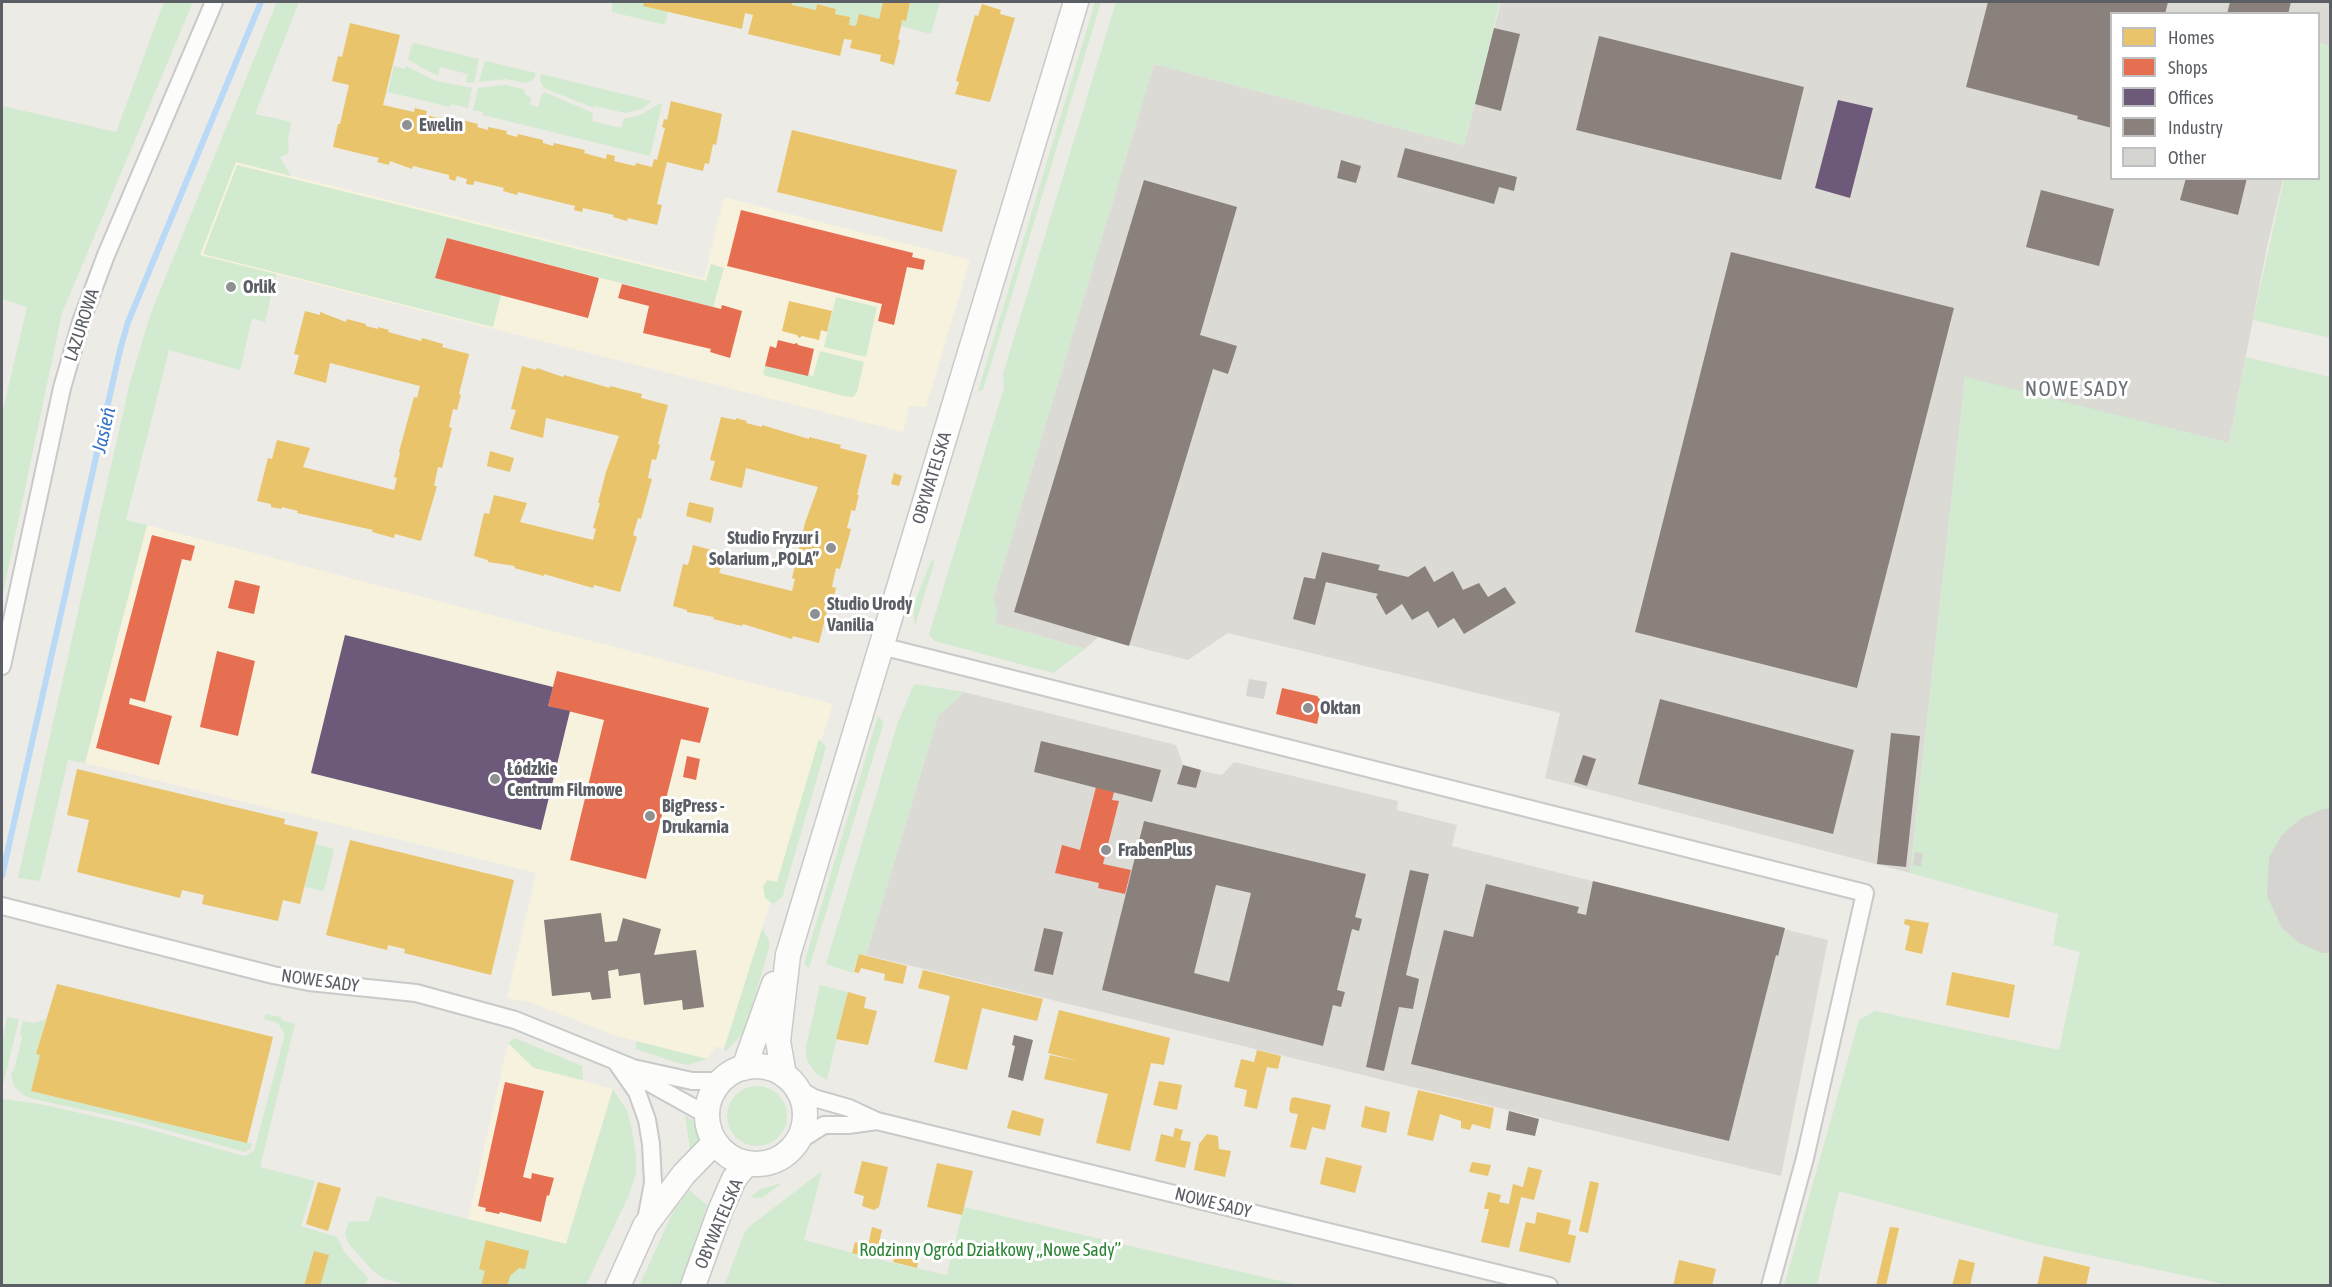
<!DOCTYPE html>
<html>
<head>
<meta charset="utf-8">
<style>
	body { margin:0 }
	#map { position:relative; width:2332px; height:1287px; overflow:hidden; background:#ecebe5; font-family:"Asap Condensed",sans-serif }
	canvas { display:block }
	.frame { position:absolute; inset:0; border:3px solid #5b5f65; pointer-events:none }
	.legend { position:absolute; left:2110px; top:12px; width:210px; height:168px; box-sizing:border-box; background:#fff; border:2px solid #bdbfc1; margin:0; padding:8px 10px; list-style:none; font-size:18px; color:#5b5f65 }
	.legend li { display:flex; align-items:center; gap:12px; height:30px }
	.legend b { width:30px; border:2px solid #bdbfc1 }
</style>
</head>
<body>
<div id="map">
<canvas width="2332" height="1287"></canvas>
<div class="frame"></div>
<ul class="legend">
<li><b style="height:16px;background:#e9c46a"></b>Homes</li>
<li><b style="height:16px;background:#e76f51"></b>Shops</li>
<li><b style="height:16px;background:#6d597a"></b>Offices</li>
<li><b style="height:16px;background:#8a817c"></b>Industry</li>
<li><b style="height:16px;background:#d5d4d0"></b>Other</li>
</ul>
</div>
<script>
const context = document.querySelector('canvas').getContext('2d');
context.lineJoin = 'round';
function fillPath(path, color) {
  context.fillStyle = color;
  context.fill(path, 'evenodd');
}
function poly(rows) {
  const path = new Path2D();
  for (const r of rows) {
    if (r.length === 3) {
      path.moveTo(r[0] + r[2], r[1]);
      path.arc(r[0], r[1], r[2], 0, 2 * Math.PI);
      continue;
    }
    path.moveTo(r[0], r[1]);
    for (let i = 2; i < r.length; i += 2) path.lineTo(r[i], r[i + 1]);
  }
  return path;
}
function trace(path, color, width, dash) {
  context.strokeStyle = color;
  context.lineWidth = width;
  context.lineCap = dash ? 'butt' : 'round';
  context.setLineDash(dash || []);
  context.stroke(path);
}
function drawText(font, color, halo, rows, align = 'center') {
  context.font = font + ' "Asap Condensed",sans-serif';
  context.lineWidth = 6;
  context.setLineDash([]);
  context.textBaseline = 'middle';
  context.strokeStyle = halo;
  context.fillStyle = color;
  for (const [text, x, y, turn = 0] of rows) {
    context.save();
    context.translate(x, y);
    context.rotate((+turn || 0) * Math.PI / 180);
    context.textAlign = isNaN(turn) ? turn : align;
    if (halo) context.strokeText(text, 0, 0);
    context.fillText(text, 0, 0);
    context.restore();
  }
}
const commercial = poly([
	[236,162,704,278,724,197,970,260,926,407,909,406,903,432,200,255],
	[147,525,833,704,724,1049,716,1046,707,1059,613,1035,529,1002,507,998,536,873,85,763],
	[508,1043,534,1068,613,1089,566,1244,468,1219]
]);
const industrial = poly([
	[1501,2,2330,2,2330,46,2319,43,2318,14,2112,14,2112,178,2283,179,2267,247,2229,443,1965,378,1910,873,1545,778,1560,713,1228,633,1188,660,1098,637,1085,649,995,623,993,599,1154,64,1464,145],
	[964,692,1176,745,1183,765,1211,773,1222,775,1234,762,1398,801,1397,810,1457,825,1452,846,1828,940,1781,1176,866,955,938,716]
]);
const green = poly([
	[164,2,193,2,62,313,2,598,2,414,27,307,2,299,2,106,116,132],
	[277,2,299,2,255,114,291,122,288,139,289,153,280,157,291,176,236,162,200,255,276,274,265,322,252,318,240,370,169,350,126,520,147,525,85,763,68,760,40,881,18,878,130,382,151,313],
	[612,2,644,2,643,5,668,12,665,25,612,12],
	[792,2,883,2,879,19,859,15,856,26,849,25,850,17,835,14,836,9,818,4,816,10,792,5],
	[910,2,940,2,931,34,901,26,902,20,906,21],
	[1095,2,1101,2,983,390,978,391],
	[1116,2,1500,2,1464,145,1154,64,993,599,997,612,995,623,1085,649,1053,673,935,641,929,635,1004,388,1003,374],
	[414,43,479,59,474,83,466,82,468,74,440,67,438,76,408,60,412,45],
	[2319,43,2330,46,2330,338,2253,320,2284,179,2318,178],
	[485,61,536,73,534,79,526,83,506,79,479,82],
	[394,66,405,69,406,66,436,81,472,88,468,108,451,104,450,107,388,92],
	[541,74,652,101,642,109,625,113,595,106,594,108,544,88,540,80],
	[505,85,524,89,525,94,531,98,530,105,538,107,541,96,544,92,593,113,592,121,621,128,624,119,638,116,659,104,662,104,650,156,483,115,483,112,473,110,478,88],
	[237,165,706,281,711,264,724,268,713,307,447,238,435,278,501,295,493,327,203,254],
	[836,297,877,307,866,357,824,347],
	[820,351,864,362,857,392,853,397,844,396,763,375,765,366,813,376],
	[2246,357,2330,377,2330,1285,2229,1285,2037,1244,1839,1191,1817,1285,1784,1286,1859,1020,1875,1011,2059,1050,2080,952,2053,945,2058,914,1910,873,1965,377,2229,443],
	[932,559,934,563,915,626,913,606],
	[914,684,964,692,938,716,866,955,859,954,853,973,826,964,897,725],
	[878,716,884,722,809,968,804,964],
	[819,739,826,747,784,891,783,896,773,904,765,898,763,887,767,880,777,882],
	[315,844,334,849,324,891,305,887],
	[762,929,769,940,769,948,745,1031,726,1051,724,1049],
	[820,985,848,992,827,1080,816,1074,808,1062,806,1056,806,1047],
	[266,1014,281,1017,281,1020,295,1024,260,1167,315,1181,301,1226,337,1237,345,1253,368,1278,365,1285,2,1285,2,1099,40,1104,133,1125,244,1156,249,1154,254,1151,285,1034,278,1023,264,1019],
	[7,1017,19,1019,2,1089,2,1042],
	[46,1019,36,1054,40,1055,31,1091,247,1143,252,1143,251,1148,245,1152,238,1150,134,1121,34,1099,23,1095,14,1086,11,1074,15,1067,22,1037,20,1035,23,1021,35,1023],
	[515,1038,582,1066,583,1080,534,1068,508,1043],
	[636,1041,707,1059,688,1065,678,1063,636,1049],
	[757,1116,30],
	[613,1089,626,1109,630,1120,636,1154,636,1173,629,1195,586,1285,408,1285,385,1279,372,1270,348,1243,345,1234,349,1222,369,1221,377,1196,566,1244],
	[685,1115,700,1126,703,1135,691,1155],
	[822,1171,804,1240,875,1259,947,1275,964,1207,1297,1285,724,1286,744,1234,750,1226],
	[782,1183,762,1198,750,1197,761,1189],
	[689,1190,707,1205,682,1285,639,1286,673,1212]
]);
const homes = poly([
	[644,2,792,2,792,5,816,10,817,4,836,9,835,14,850,17,849,25,856,26,859,14,879,19,883,2,910,2,906,21,902,20,901,26,898,39,900,40,894,65,880,61,881,55,850,48,852,40,844,39,840,56,748,34,753,15,745,13,742,29,643,6],
	[982,4,1001,10,1000,14,1015,18,990,102,955,94,959,82,956,81,975,15,978,16],
	[350,23,400,35,383,105,414,112,415,108,427,111,426,115,445,120,446,116,478,124,477,127,488,130,488,127,507,131,506,134,517,137,518,134,543,140,543,143,553,146,554,143,585,150,584,153,606,159,607,154,615,156,614,161,635,166,636,163,652,167,654,159,657,160,665,128,662,127,664,119,667,120,671,101,722,114,717,140,716,145,713,144,709,164,705,163,703,171,667,162,657,204,662,205,657,225,628,218,627,221,613,217,614,215,583,208,582,212,574,210,575,206,518,192,517,195,503,191,504,188,475,181,473,185,466,184,467,179,457,176,455,181,449,179,449,175,413,166,412,169,390,161,389,165,377,162,379,158,333,147,338,124,340,124,349,85,332,81,338,56,342,57],
	[792,130,957,170,942,232,777,192],
	[789,301,832,311,827,332,821,330,819,340,802,336,799,338,797,335,782,331],
	[305,311,320,315,320,312,346,322,347,319,366,324,366,326,378,329,378,327,389,330,388,332,421,341,422,338,443,344,442,347,469,354,459,394,461,395,457,410,453,409,449,427,452,428,442,468,438,467,434,486,437,486,421,541,395,534,394,538,372,532,373,530,297,513,298,511,282,507,282,509,271,507,271,504,257,501,268,458,272,459,277,440,310,448,303,467,394,490,397,478,394,477,400,453,399,452,414,397,417,398,420,386,330,363,326,383,294,374,299,355,294,354],
	[522,366,536,370,537,368,563,377,564,375,610,388,610,386,642,394,641,398,668,405,658,444,660,445,656,460,652,459,648,478,652,479,641,519,638,518,633,535,637,537,620,592,594,585,593,588,544,574,544,576,514,568,515,566,488,562,488,560,474,556,484,513,489,514,494,495,527,503,520,522,593,540,596,529,593,528,600,503,598,503,606,472,619,436,546,418,543,438,510,429,516,410,511,409],
	[721,417,736,420,736,418,747,421,746,423,762,427,762,425,809,439,809,437,841,445,840,448,867,455,857,495,859,495,855,511,851,510,851,512,847,528,851,529,840,569,836,568,832,587,836,588,832,603,829,603,819,643,793,636,792,639,743,624,742,626,713,619,714,617,687,612,687,610,673,606,683,564,688,565,693,545,726,554,719,573,792,591,795,579,792,578,805,523,818,487,746,468,742,488,710,480,715,461,710,460],
	[490,451,514,458,510,472,487,466],
	[894,473,902,476,899,486,891,484],
	[689,502,714,508,711,523,686,516],
	[77,769,285,819,284,824,318,832,300,904,283,900,278,921,202,904,204,895,182,890,180,898,77,872,89,820,67,815],
	[350,840,514,880,491,975,404,953,405,949,388,945,387,950,326,935],
	[1905,919,1929,923,1922,954,1905,950,1910,926,1904,924],
	[859,954,907,966,903,984,884,980,885,974,861,968,859,973,854,972],
	[923,970,1043,999,1037,1021,982,1008,967,1070,934,1062,950,996,918,988],
	[1952,972,2015,985,2009,1018,1946,1005],
	[57,984,273,1037,247,1143,31,1091,40,1055,36,1054],
	[848,992,866,997,864,1008,877,1011,868,1045,836,1039],
	[1059,1010,1170,1038,1164,1065,1151,1063,1130,1151,1096,1143,1108,1094,1044,1079,1050,1055,1078,1061,1048,1053],
	[1257,1050,1281,1056,1278,1069,1267,1067,1257,1109,1244,1106,1247,1090,1234,1087,1241,1059,1254,1062],
	[1159,1081,1182,1085,1177,1110,1153,1105],
	[1418,1090,1494,1108,1490,1129,1472,1124,1470,1130,1461,1128,1461,1121,1440,1114,1433,1141,1407,1135],
	[1294,1097,1331,1105,1325,1130,1312,1127,1306,1150,1290,1147,1298,1114,1291,1113,1289,1110,1291,1099],
	[1365,1106,1390,1112,1386,1133,1361,1127],
	[1012,1110,1044,1119,1040,1136,1007,1128],
	[1175,1128,1183,1130,1180,1140,1191,1142,1185,1168,1155,1161,1161,1134,1173,1137],
	[1207,1134,1218,1136,1219,1149,1231,1151,1225,1177,1194,1170,1199,1144],
	[1326,1157,1362,1166,1355,1193,1320,1184],
	[862,1161,888,1167,879,1207,874,1210,862,1206,864,1196,854,1193],
	[1472,1162,1491,1165,1488,1176,1469,1172],
	[937,1163,973,1171,962,1215,927,1207],
	[1528,1167,1542,1170,1534,1200,1521,1197,1509,1248,1481,1242,1489,1209,1484,1209,1488,1192,1501,1195,1499,1202,1509,1204,1513,1184,1523,1187],
	[1590,1181,1599,1183,1588,1233,1579,1231],
	[318,1182,341,1188,328,1231,306,1224],
	[1537,1212,1571,1220,1568,1234,1576,1236,1570,1263,1519,1251,1526,1222,1535,1224],
	[872,1227,882,1230,875,1259,852,1253,855,1242,868,1246],
	[1890,1227,1899,1228,1886,1286,1876,1286],
	[486,1240,529,1251,525,1269,519,1268,510,1276,507,1286,481,1286,485,1271,479,1269],
	[898,1248,920,1254,917,1268,893,1262],
	[314,1251,329,1255,320,1286,304,1286],
	[2044,1256,2090,1267,2086,1286,2037,1286],
	[1959,1259,1975,1263,1970,1286,1952,1286],
	[1679,1260,1716,1269,1712,1286,1673,1286]
]);
const shops = poly([
	[741,210,913,253,912,257,925,260,923,270,907,267,894,325,878,321,882,304,727,266],
	[447,238,599,278,588,318,435,278],
	[622,284,721,309,722,305,742,311,730,358,710,352,711,349,643,333,649,306,618,298],
	[778,340,794,344,797,343,798,345,814,349,808,376,765,366,770,346,776,348],
	[152,535,195,546,191,561,182,559,145,702,130,698,129,704,172,716,159,765,96,748],
	[235,580,260,586,254,614,228,608],
	[217,651,255,661,238,736,200,727],
	[557,671,709,708,700,743,681,739,646,879,570,860,604,720,548,706],
	[1282,688,1317,696,1322,702,1317,724,1276,714],
	[687,756,700,759,696,780,683,777],
	[1096,787,1114,792,1112,800,1119,801,1103,864,1131,870,1125,894,1098,888,1099,883,1055,873,1062,845,1080,850],
	[505,1082,544,1091,523,1177,531,1179,532,1173,554,1178,549,1196,547,1195,541,1222,500,1212,499,1214,485,1211,486,1208,478,1206]
]);
const offices = poly([
	[1838,100,1873,108,1850,198,1815,188],
	[345,635,553,687,548,706,570,711,541,830,311,773]
]);
const industry = poly([
	[1988,2,2168,2,2165,14,2112,14,2112,128,2077,119,2078,116,1966,87],
	[2230,2,2291,2,2288,14,2227,14],
	[1494,28,1520,34,1501,111,1475,104],
	[1599,36,1804,87,1781,180,1576,130],
	[1405,148,1517,177,1514,191,1499,187,1494,204,1397,177],
	[1341,160,1361,166,1356,183,1337,178],
	[2186,178,2247,178,2238,215,2180,200],
	[1144,180,1237,207,1200,335,1237,346,1228,374,1213,369,1129,646,1014,612],
	[2041,190,2114,209,2099,266,2026,247],
	[1731,252,1954,308,1857,688,1635,632],
	[1322,552,1380,565,1378,570,1408,577,1425,566,1434,582,1453,571,1463,590,1479,583,1488,597,1505,587,1516,603,1464,634,1454,618,1438,628,1428,611,1412,620,1402,604,1386,615,1376,597,1378,594,1326,582,1315,625,1293,619,1304,577,1315,579],
	[1660,699,1854,750,1833,834,1638,784],
	[1891,733,1920,736,1906,867,1877,864],
	[1041,741,1161,770,1152,802,1034,772],
	[1583,755,1596,759,1587,786,1574,782],
	[1183,765,1201,770,1196,788,1177,784],
	[1144,821,1366,874,1355,917,1362,919,1359,931,1352,929,1337,990,1345,992,1341,1007,1333,1005,1323,1046,1102,990],
	[1216,885,1251,893,1229,982,1194,973],
	[1410,870,1429,874,1406,975,1419,979,1413,1009,1399,1007,1384,1071,1366,1067],
	[1593,881,1785,928,1778,956,1776,955,1729,1141,1411,1064,1444,930,1473,937,1486,884,1579,907,1577,913,1586,915],
	[601,913,605,942,617,941,623,918,661,929,654,955,696,950,704,1007,683,1010,682,1000,644,1005,640,973,619,976,618,969,608,971,611,998,592,1000,590,992,552,996,544,920],
	[1044,928,1063,932,1053,975,1034,971],
	[1014,1035,1033,1040,1023,1081,1008,1077,1015,1046,1012,1045],
	[1509,1111,1539,1119,1535,1136,1506,1130]
]);
const stream = poly([
	[2,876,120,350,128,322,261,2]
]);
const building = poly([
	[1249,679,1267,682,1264,699,1246,696],
	[2323,809,2330,809,2330,953,2322,953,2299,943,2282,928,2267,896,2269,858,2281,836,2300,819],
	[1915,852,1923,853,1921,866,1913,865]
]);
const street = poly([
	[881,646,1865,893,1805,1158,1770,1286],
	[2,666,62,388,81,322,106,255,214,2],
	[2,906,273,975,309,982,416,993,515,1020,633,1068,692,1081,722,1081],
	[616,1062,637,1092,647,1120,651,1144,653,1183,646,1220],
	[636,1071,646,1081,707,1115],
	[797,1088,814,1098,849,1108,877,1121,1549,1286],
	[797,1142,824,1125,848,1125,877,1121]
]);
const secondary = poly([
	[756,1115,49],
	[744,1068,774,984],
	[784,1075,778,1041,788,955,1076,2],
	[618,1286,645,1226,684,1174,715,1142],
	[693,1286,720,1211,734,1179,747,1163]
]);
const markers = [
	[407,125,6,"#8e9092"],
	[231,287,6,"#8e9092"],
	[831,548,6,"#8e9092"],
	[815,614,6,"#8e9092"],
	[1308,708,6,"#8e9092"],
	[495,779,6,"#8e9092"],
	[650,816,6,"#8e9092"],
	[1106,850,6,"#8e9092"]
];
const poiNames = [
	["Ewelin",419,125],
	["Orlik",243,287],
	["Studio Fryzur i",819,538,"right"],
	["Solarium „POLA”",819,559,"right"],
	["Studio Urody",827,604],
	["Vanilia",827,625],
	["Oktan",1320,708],
	["Łódzkie",507,769],
	["Centrum Filmowe",507,790],
	["BigPress -",662,806],
	["Drukarnia",662,827],
	["FrabenPlus",1118,850]
];
const streetNames = [
	["LAZUROWA",82,325,-72],
	["OBYWATELSKA",932,478,-73],
	["NOWE SADY",320,981,8],
	["NOWE SADY",1213,1203,14],
	["OBYWATELSKA",719,1224,-67]
];
const parkNames = [
	["Rodzinny Ogród Działkowy „Nowe Sady”",990,1250]
];
const waterNames = [
	["Jasień",104,430,-77]
];
const quarterNames = [
	["NOWE SADY",2077,389]
];
fillPath(commercial, '#f6f2de');
fillPath(industrial, '#dcdad5');
fillPath(green, '#d2ead0');
fillPath(homes, '#e9c46a');
fillPath(shops, '#e76f51');
fillPath(offices, '#6d597a');
fillPath(industry, '#8a817c');
trace(stream, '#b9d9f7', 6);
fillPath(building, '#d5d4d0');
trace(street, '#c8c9c8', 20);
trace(secondary, '#c9cac9', 27);
trace(street, '#fcfcfb', 16);
trace(secondary, '#fcfcfb', 24);
for (const [x, y, r, color] of markers) {
  const dot = new Path2D();
  dot.arc(x, y, r, 0, 2 * Math.PI);
  context.fillStyle = color;
  context.fill(dot);
  trace(dot, '#fff', 2);
}
drawText('bold 18px', '#5b5f65', '#fff', poiNames, 'left');
drawText('18px', '#5b5f65', '#fff', streetNames);
drawText('18px', '#2b8434', '#fff', parkNames);
drawText('italic 20px', '#3674c6', '#fff', waterNames);
context.letterSpacing = '1.5px';
drawText('21px', '#6c7177', '#fff', quarterNames);
context.letterSpacing = '0px';
</script>
</body>
</html>
